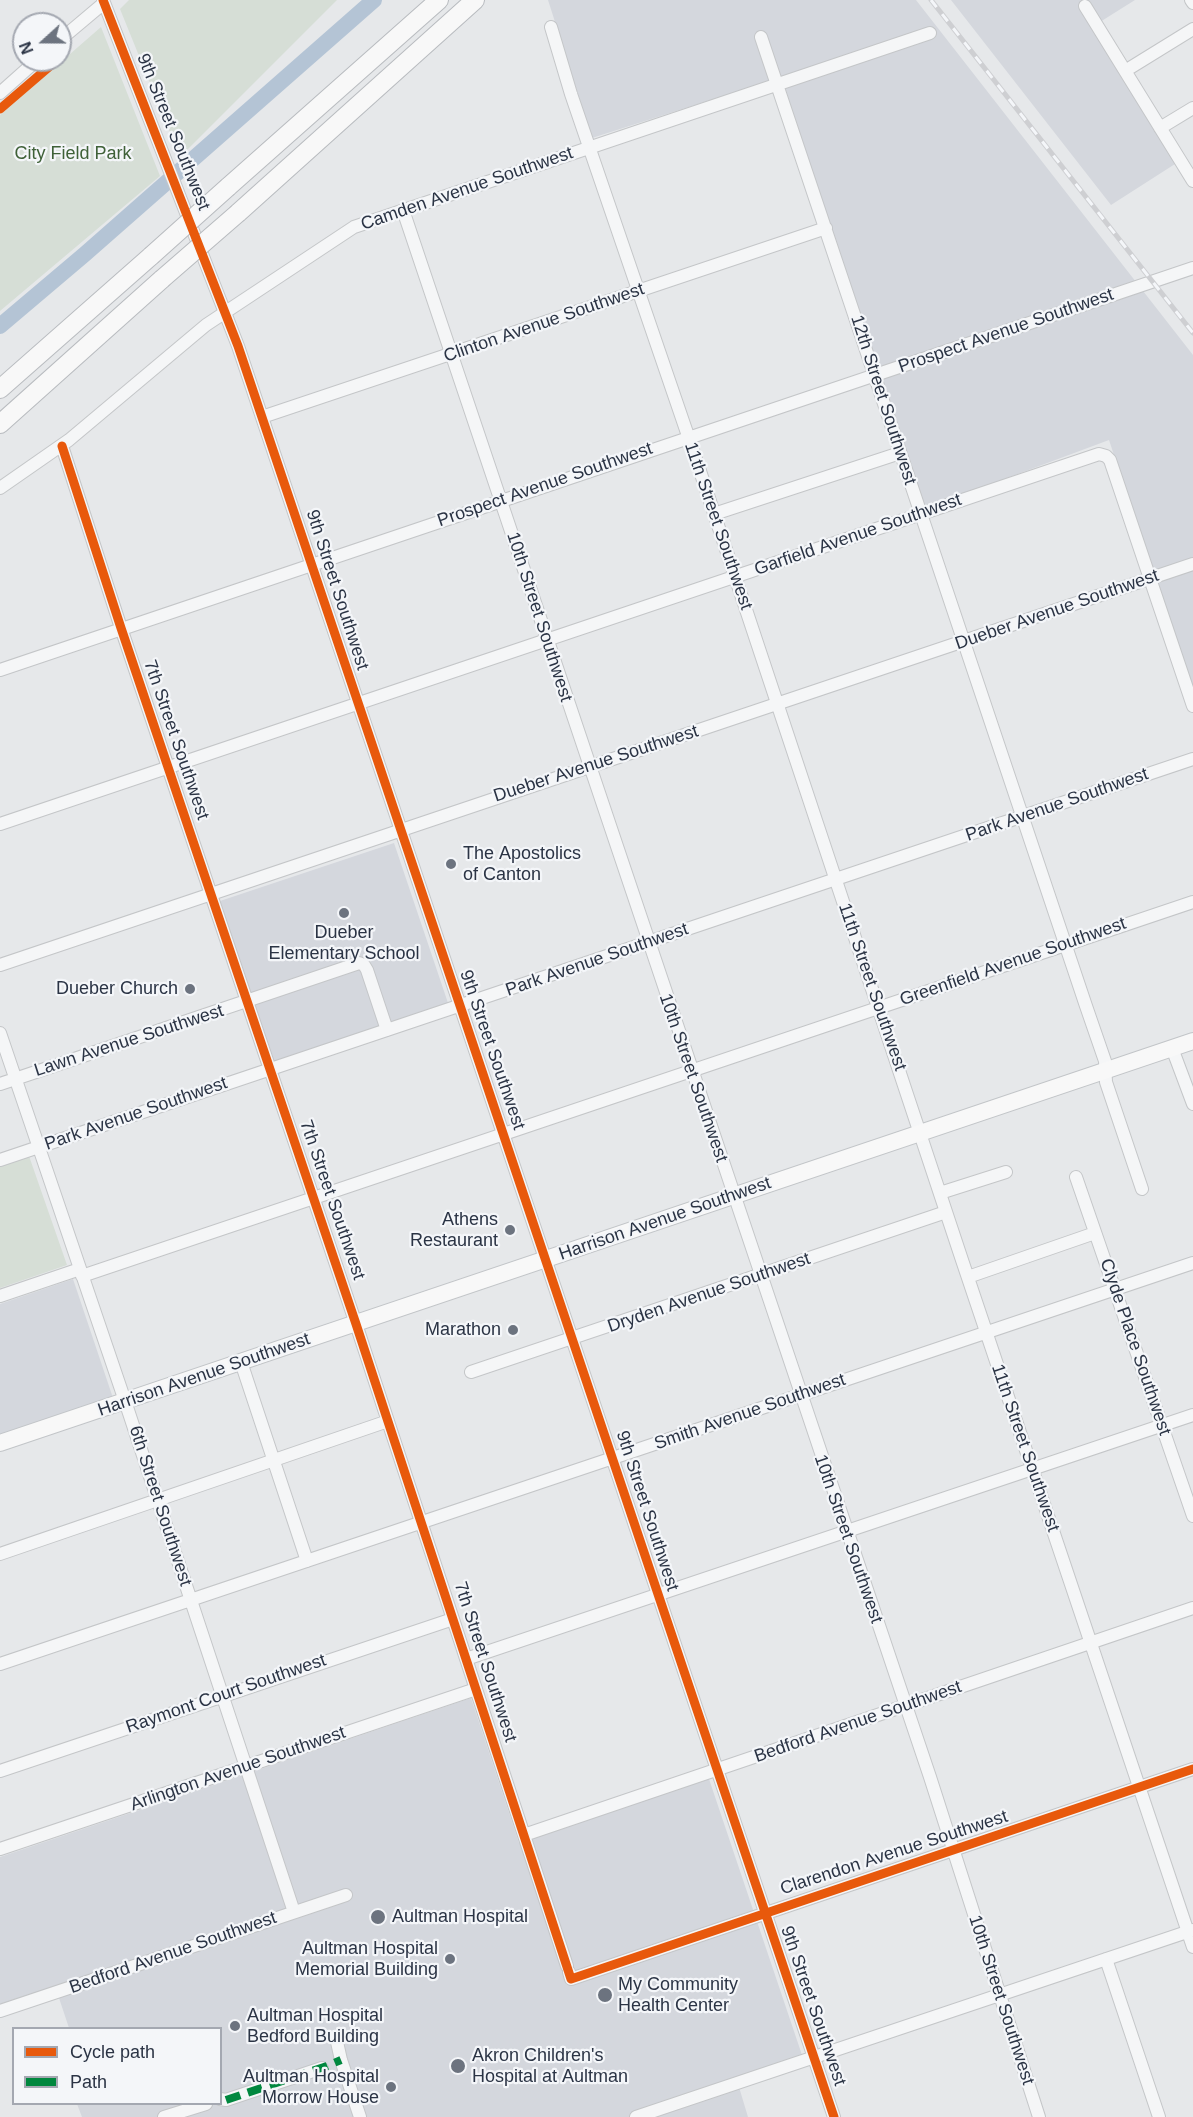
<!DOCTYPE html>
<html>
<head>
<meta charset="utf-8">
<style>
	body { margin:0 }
	#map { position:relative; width:1193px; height:2117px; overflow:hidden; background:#e6e8ea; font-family:Helvetica,sans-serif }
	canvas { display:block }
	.legend { position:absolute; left:12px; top:2027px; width:210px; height:78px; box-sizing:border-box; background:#f4f6f9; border:2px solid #a4a8b1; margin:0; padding:8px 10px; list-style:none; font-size:18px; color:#2b3445 }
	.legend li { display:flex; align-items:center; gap:12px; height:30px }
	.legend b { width:30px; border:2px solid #a4a8b1 }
	.north { position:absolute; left:12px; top:12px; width:60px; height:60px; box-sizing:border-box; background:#f4f6f9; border:2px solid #a4a8b1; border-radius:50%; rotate:249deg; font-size:16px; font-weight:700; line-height:24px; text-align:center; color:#2b3445 }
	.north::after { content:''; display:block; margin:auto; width:21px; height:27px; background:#6c737f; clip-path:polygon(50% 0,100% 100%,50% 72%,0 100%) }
</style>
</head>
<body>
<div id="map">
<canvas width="1193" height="2117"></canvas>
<ul class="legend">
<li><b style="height:8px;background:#e8590c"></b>Cycle path</li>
<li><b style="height:8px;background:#00873e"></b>Path</li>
</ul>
<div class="north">N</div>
</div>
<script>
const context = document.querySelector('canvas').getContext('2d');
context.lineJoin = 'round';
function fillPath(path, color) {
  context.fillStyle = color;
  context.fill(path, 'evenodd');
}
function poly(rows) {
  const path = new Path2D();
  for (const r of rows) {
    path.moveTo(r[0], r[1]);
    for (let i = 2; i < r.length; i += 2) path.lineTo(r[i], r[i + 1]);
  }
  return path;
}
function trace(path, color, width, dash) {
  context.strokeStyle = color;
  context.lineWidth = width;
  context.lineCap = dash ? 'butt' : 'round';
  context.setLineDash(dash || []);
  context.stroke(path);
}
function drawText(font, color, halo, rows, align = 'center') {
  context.font = font + ' Helvetica,sans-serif';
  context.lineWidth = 4.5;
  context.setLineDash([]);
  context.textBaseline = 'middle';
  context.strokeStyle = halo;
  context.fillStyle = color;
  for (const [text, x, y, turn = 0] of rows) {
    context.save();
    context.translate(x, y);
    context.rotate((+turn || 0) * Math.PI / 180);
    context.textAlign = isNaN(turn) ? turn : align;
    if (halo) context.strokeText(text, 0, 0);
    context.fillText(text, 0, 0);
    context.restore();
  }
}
const built = poly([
	[548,0,916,0,1193,355,1193,693,1109,440,924,509,779,78,592,138],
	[951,0,1135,0,1092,27,1175,164,1111,205],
	[394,843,448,1003,274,1062,220,901],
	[73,1279,113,1398,0,1436,0,1304],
	[471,1698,519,1843,709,1779,802,2055,736,2077,748,2117,82,2117,77,2104,220,2104,220,2028,69,2028,55,1986,0,2004,0,1857]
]);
const green = poly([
	[129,0,337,0,180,157,120,9],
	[101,27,160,176,0,311,0,115],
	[29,1156,67,1265,0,1288,0,1166]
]);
const river = poly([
	[0,326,85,254,374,0]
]);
const minor = poly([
	[103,0,238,346,834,2117],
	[1191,0,1193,3],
	[1085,6,1193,181],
	[551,27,571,94,698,465,963,1263,1193,1947],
	[761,37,1086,1006,1105,1061,1106,1082,1142,1189],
	[60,40,104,3],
	[1125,71,1193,29],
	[0,93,37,60],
	[1160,128,1193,108],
	[403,210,930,1777,1039,2117],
	[262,417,826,228],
	[62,446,121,628,356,1324,567,1966],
	[0,488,69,440,206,325,354,227,930,33],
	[714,514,900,453],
	[0,670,1193,268],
	[0,824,1099,454,1106,456,1110,460,1193,706],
	[0,965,1193,564],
	[0,1033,125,1401,294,1912],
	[1172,1048,1193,1104],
	[0,1084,359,963,364,965,367,970,387,1030],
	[0,1160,1193,759],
	[1076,1177,1193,1516],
	[940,1193,1006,1172],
	[82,1276,1193,902],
	[968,1277,1095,1233],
	[0,1296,80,1269],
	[241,1362,307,1561],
	[471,1372,946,1212],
	[0,1554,388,1421],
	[466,1659,1193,1415],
	[0,1664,1193,1263],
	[0,1771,453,1619],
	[524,1835,1193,1608],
	[0,1849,476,1689],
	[1106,1959,1159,2117],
	[569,1972,571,1979,1193,1769],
	[0,2011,346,1895],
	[337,2042,341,2060,360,2117],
	[220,2099,226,2100,322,2068],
	[164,2117,206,2104],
	[636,2117,1193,1930]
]);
const major = poly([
	[0,1443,1193,1041]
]);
const highway = poly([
	[228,187,439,0],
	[238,213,475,0],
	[0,389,151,256],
	[0,424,162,279]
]);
const rail = poly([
	[931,0,1193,333]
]);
const highwayBridge = poly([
	[151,256,228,187],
	[162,279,238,213]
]);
const quiet = poly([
	[226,2100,327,2066,341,2060]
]);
const cycleway = poly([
	[103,0,238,346,834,2117],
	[0,109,57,60],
	[62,446,121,628,356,1324,571,1979,1193,1769]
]);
const markers = [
	[451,864,6,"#6c737f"],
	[344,913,6,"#6c737f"],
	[190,989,6,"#6c737f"],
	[510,1230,6,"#6c737f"],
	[513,1330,6,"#6c737f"],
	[378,1917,8,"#6c737f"],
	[450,1959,6,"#6c737f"],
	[605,1995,8,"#6c737f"],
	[235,2026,6,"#6c737f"],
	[458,2066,8,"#6c737f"],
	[391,2087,6,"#6c737f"]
];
const streetNames = [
	["9th Street Southwest",173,132,68],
	["Camden Avenue Southwest",467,189,-19],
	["Clinton Avenue Southwest",544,323,-19],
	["Prospect Avenue Southwest",1006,331,-19],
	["12th Street Southwest",883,400,72],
	["Prospect Avenue Southwest",545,485,-19],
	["11th Street Southwest",718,526,71],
	["Garfield Avenue Southwest",858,535,-19],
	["9th Street Southwest",337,590,72],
	["Dueber Avenue Southwest",1057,610,-19],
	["10th Street Southwest",539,617,72],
	["7th Street Southwest",176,740,71],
	["Dueber Avenue Southwest",596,764,-18],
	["Park Avenue Southwest",1057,805,-19],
	["Park Avenue Southwest",597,960,-19],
	["Greenfield Avenue Southwest",1013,962,-19],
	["11th Street Southwest",872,987,71],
	["Lawn Avenue Southwest",129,1041,-18],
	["9th Street Southwest",492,1050,71],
	["10th Street Southwest",693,1078,71],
	["Park Avenue Southwest",136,1114,-19],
	["7th Street Southwest",332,1200,71],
	["Harrison Avenue Southwest",665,1219,-19],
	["Dryden Avenue Southwest",709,1293,-19],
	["Clyde Place Southwest",1135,1347,71],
	["Harrison Avenue Southwest",204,1375,-19],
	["Smith Avenue Southwest",750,1412,-19],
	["11th Street Southwest",1025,1448,71],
	["6th Street Southwest",160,1506,72],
	["9th Street Southwest",647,1511,72],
	["10th Street Southwest",848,1539,71],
	["7th Street Southwest",485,1662,72],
	["Raymont Court Southwest",226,1694,-19],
	["Bedford Avenue Southwest",858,1722,-19],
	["Arlington Avenue Southwest",238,1769,-19],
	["Clarendon Avenue Southwest",894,1853,-18],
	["Bedford Avenue Southwest",173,1953,-19],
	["10th Street Southwest",1001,2000,72],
	["9th Street Southwest",813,2006,71]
];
const parkNames = [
	["City Field Park",73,154]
];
const poiNames = [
	["The Apostolics",463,854],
	["of Canton",463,875],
	["Dueber",344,933,"center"],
	["Elementary School",344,954,"center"],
	["Dueber Church",178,989,"right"],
	["Athens",498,1220,"right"],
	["Restaurant",498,1241,"right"],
	["Marathon",501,1330,"right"],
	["Aultman Hospital",392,1917],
	["Aultman Hospital",438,1949,"right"],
	["Memorial Building",438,1970,"right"],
	["My Community",618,1985],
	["Health Center",618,2006],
	["Aultman Hospital",247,2016],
	["Bedford Building",247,2037],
	["Akron Children's",472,2056],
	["Hospital at Aultman",472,2077],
	["Aultman Hospital",379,2077,"right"],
	["Morrow House",379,2098,"right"]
];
fillPath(built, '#d4d7dd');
fillPath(green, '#d6ded6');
trace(river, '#b4c4d5', 16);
trace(minor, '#c4c6c8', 14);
trace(major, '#c2c5c8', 18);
trace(highway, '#b8bbbf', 20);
trace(minor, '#f5f6f7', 12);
trace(major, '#f8f8f8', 16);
trace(highway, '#f8f8f8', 18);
trace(rail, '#cecfd2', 5);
trace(rail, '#f4f6f9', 3, [9]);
trace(highwayBridge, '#b8bbbf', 20, []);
trace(highwayBridge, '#f8f8f8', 18);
trace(quiet, '#00873e', 8, [15, 8]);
trace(cycleway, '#e8590c', 9);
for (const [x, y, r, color] of markers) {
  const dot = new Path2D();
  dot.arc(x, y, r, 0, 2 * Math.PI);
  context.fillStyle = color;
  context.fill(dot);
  trace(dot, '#f4f6f9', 2);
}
drawText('18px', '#2b3445', '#f4f6f9', streetNames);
drawText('18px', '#3f6138', '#f4f6f9', parkNames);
drawText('18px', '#2b3445', '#f4f6f9', poiNames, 'left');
</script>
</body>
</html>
